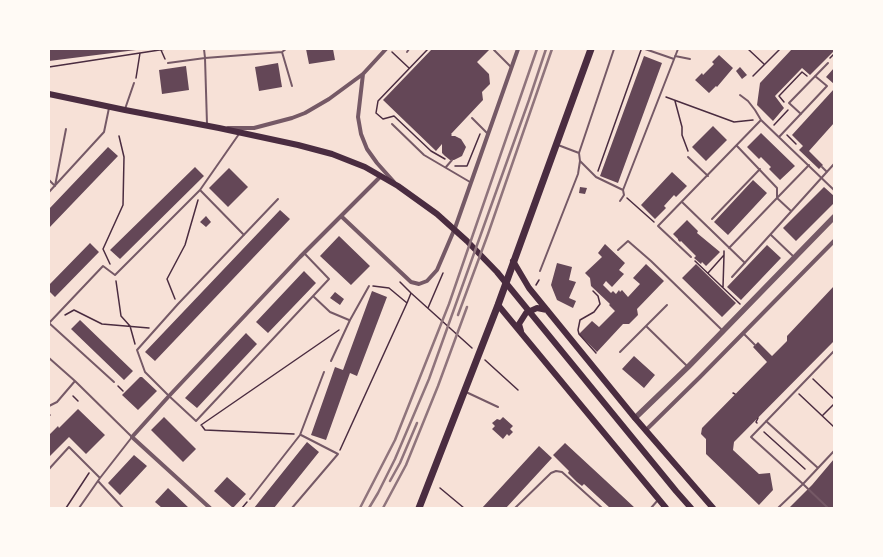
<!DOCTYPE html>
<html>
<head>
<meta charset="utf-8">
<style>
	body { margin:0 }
	#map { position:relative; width:883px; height:557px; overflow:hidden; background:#f7e1d7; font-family:"IBM Plex Serif",serif }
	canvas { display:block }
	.frame { position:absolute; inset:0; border:50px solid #fffaf5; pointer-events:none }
</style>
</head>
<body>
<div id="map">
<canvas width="883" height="557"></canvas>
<div class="frame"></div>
</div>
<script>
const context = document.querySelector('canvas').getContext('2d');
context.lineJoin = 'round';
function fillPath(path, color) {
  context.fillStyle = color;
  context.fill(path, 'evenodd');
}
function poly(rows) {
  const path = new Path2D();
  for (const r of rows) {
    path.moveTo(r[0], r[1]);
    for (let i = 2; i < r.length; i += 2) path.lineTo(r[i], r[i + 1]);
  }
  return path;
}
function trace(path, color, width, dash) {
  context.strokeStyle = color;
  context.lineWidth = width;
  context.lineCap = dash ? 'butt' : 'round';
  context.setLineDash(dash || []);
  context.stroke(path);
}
const building = poly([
	[49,49,136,49,136,50,49,61],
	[306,49,333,49,335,60,309,64],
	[432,49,490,49,477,62,489,74,490,84,482,92,483,100,451,134,452,135,451,136,455,136,461,139,466,147,462,156,454,160,450,160,445,156,442,153,442,144,436,151,383,100],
	[792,49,832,49,834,51,810,75,802,68,775,96,784,108,773,121,757,105,760,83],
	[719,55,733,68,717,87,716,86,709,93,695,80,702,73,703,75,714,64,712,62],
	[644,56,662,63,618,183,600,176],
	[278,63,282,87,259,91,255,67],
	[186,66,189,90,162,94,159,70],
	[740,67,747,75,742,79,736,71],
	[834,68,834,84,826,77],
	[834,89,834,123,809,151,823,165,819,169,799,150,803,146,792,135],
	[713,126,727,140,706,161,692,147],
	[761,133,795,166,780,180,769,169,771,167,761,157,759,159,747,147],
	[108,147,118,156,49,228,49,209],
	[195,167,204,176,120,259,110,250],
	[229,168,248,187,228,207,209,188],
	[672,172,687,186,676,197,674,195,664,206,666,208,655,219,641,205],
	[753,180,767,193,728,235,714,222],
	[580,187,587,188,585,194,579,193],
	[824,187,834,196,834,203,796,241,783,228],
	[280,210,290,219,155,361,145,352],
	[206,216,211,222,206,227,200,222],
	[687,220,698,231,697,233,720,252,706,266,702,262,701,264,694,258,696,256,681,241,680,242,678,240,678,239,673,234],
	[339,236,370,266,351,285,320,256],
	[90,243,99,252,55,297,49,291,49,285],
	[605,244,625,263,619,270,624,274,612,287,606,281,603,285,611,293,613,291,616,294,619,290,620,292,622,290,628,297,640,284,633,278,646,264,664,281,637,309,638,315,629,324,623,324,597,352,579,334,592,321,599,327,615,311,609,305,610,304,591,286,590,278,585,273,602,257,598,253],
	[767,245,781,258,741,300,727,287],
	[557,263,572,267,569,280,576,282,569,298,576,301,573,308,557,300,551,285],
	[696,264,736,303,722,317,682,278],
	[304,271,316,283,268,333,256,322],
	[834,286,834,341,734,442,733,450,759,474,770,473,773,490,759,505,706,454,706,439,701,434,702,428,767,362,753,347,758,342,772,356,787,341,787,336],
	[372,291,387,297,357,376,350,373,326,440,311,435,335,367,343,370],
	[335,292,344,299,340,305,330,298],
	[80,320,133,371,124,380,71,329],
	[246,333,257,344,197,408,185,398],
	[634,356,655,375,644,388,622,369],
	[140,377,142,377,157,391,138,410,122,395],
	[78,409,105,435,86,454,69,437,49,457,49,435,58,426,59,428],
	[164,417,196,449,183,462,151,430],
	[503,417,513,426,510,429,513,432,509,436,507,434,503,439,492,429,495,426,492,423,497,419,500,420],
	[307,442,319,452,274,508,254,508],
	[565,443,605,480,635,508,610,508,584,484,582,486,577,482,568,473,569,471,553,455],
	[539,446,552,458,506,508,482,508],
	[134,455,147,466,120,495,108,483],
	[834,459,834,508,789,508,812,485],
	[227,477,246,494,233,508,214,491],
	[168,488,189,508,162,508,155,502]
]);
const path = poly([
	[428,49,378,101,376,113,383,119,394,116,431,151,445,159],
	[748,49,764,64],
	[161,50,165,59],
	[392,52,409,68],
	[830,58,834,54],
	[49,67,166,49],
	[753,76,780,49],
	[136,78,140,53],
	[666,97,734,122,753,120],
	[675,101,682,127,682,135,688,151],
	[784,102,779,96,802,72,807,76],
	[774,125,788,110],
	[787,135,796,144],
	[455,166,467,166,480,134],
	[598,171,641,50],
	[627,198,654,222],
	[695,261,740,304],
	[110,264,103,249,123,205,124,157,119,136],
	[708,273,724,255,724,251],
	[116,281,121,316,130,326,135,344],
	[400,282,411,293,472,348],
	[536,285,539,280],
	[373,286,389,288,407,303],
	[723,287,724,255],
	[593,291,598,296,600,304,594,312,580,320,578,330,579,334,596,353],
	[175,299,167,279,185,245,198,200],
	[428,308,443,273],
	[65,315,74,310,102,324,149,328],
	[485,360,518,390],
	[813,379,834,399],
	[118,386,123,391],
	[733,393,735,394],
	[799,394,834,427],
	[73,396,78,401],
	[823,415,834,404],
	[49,416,50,415],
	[757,423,756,422,758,418],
	[201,425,339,330],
	[202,426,205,430,294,434],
	[764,432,805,469],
	[340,450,407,303,411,293],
	[440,488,464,508],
	[66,508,89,473],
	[242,508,247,502]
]);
const service = poly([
	[645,49,674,59],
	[494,50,511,67],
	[282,52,292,86],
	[407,52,409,49],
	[675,56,690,59],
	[168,63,205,58,204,49],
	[740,95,748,101,755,110,761,120,834,190],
	[125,109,134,83],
	[801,114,789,103,828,63],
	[472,118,487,133],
	[207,124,205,58,282,52,286,49],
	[392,124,424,155,470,182],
	[239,134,200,190,244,235],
	[779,137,827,86,815,76],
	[558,145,579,153,580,161,596,177,623,190],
	[737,146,777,188,777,198,809,165],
	[579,153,614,49],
	[688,157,708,176],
	[446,167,452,160],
	[822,167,827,172],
	[49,180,55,186,66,129],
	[49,192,104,132,109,108],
	[278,199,178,304,137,350,145,372,169,396,196,421,329,279,305,254],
	[620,201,624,195,623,190,678,49],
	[682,202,745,263],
	[712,219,760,169],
	[771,235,794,257],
	[729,248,777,198,791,211],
	[618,250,628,241,651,261,722,330],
	[691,257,658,226,761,120],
	[540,271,578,174,580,161],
	[732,277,834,164],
	[313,296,330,312,349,320],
	[49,323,103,266,115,275,200,190],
	[49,323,114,382],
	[646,326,687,366],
	[743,333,755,345],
	[834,351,751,437,803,484,834,451],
	[620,352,667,305],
	[49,358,75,381,132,437,100,478,79,508],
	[331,361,350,320,369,286],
	[466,392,498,407],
	[49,406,57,402,75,381],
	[766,421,818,468],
	[49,469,69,447,100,478],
	[98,481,123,508],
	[250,499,300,435,324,372],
	[292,508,338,454,301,435],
	[515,508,551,473,556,471,562,472,602,508],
	[651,508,658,500],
	[778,508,803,484,828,508]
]);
const minor = poly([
	[363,74,358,117,361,134,367,149,377,163,394,182],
	[228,128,254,128,292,118,305,113,329,99,363,74,386,49],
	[341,216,411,282,419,284,427,281,437,270,455,228,518,49],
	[646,430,700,377,834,241],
	[210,508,132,437,169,396,300,257,381,176]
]);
const tertiary = poly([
	[635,418,688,367,834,217]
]);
const secondary = poly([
	[49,94,125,110,219,128,298,145,332,154,365,167,398,186,437,214,467,241,497,272,676,491,691,508],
	[513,261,529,288,635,418,713,508],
	[498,305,666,508],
	[521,331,519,324,526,313,537,308,547,310]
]);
const primary = poly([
	[419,508,498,305,591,49]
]);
const rail = poly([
	[458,315,488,234,552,49],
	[390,481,400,463,417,423],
	[360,508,395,440,449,304,537,49],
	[369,508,378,493,395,459,429,379,529,100,546,49],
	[383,508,406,465,438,386,467,307]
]);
fillPath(building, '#644757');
trace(path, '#4a2c40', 1.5);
trace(service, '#755966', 2);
trace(minor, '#755966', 4);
trace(tertiary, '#755966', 5.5);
trace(secondary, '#4a2c40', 6);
trace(primary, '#4a2c40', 7);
trace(rail, '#8f747c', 2.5);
</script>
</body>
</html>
